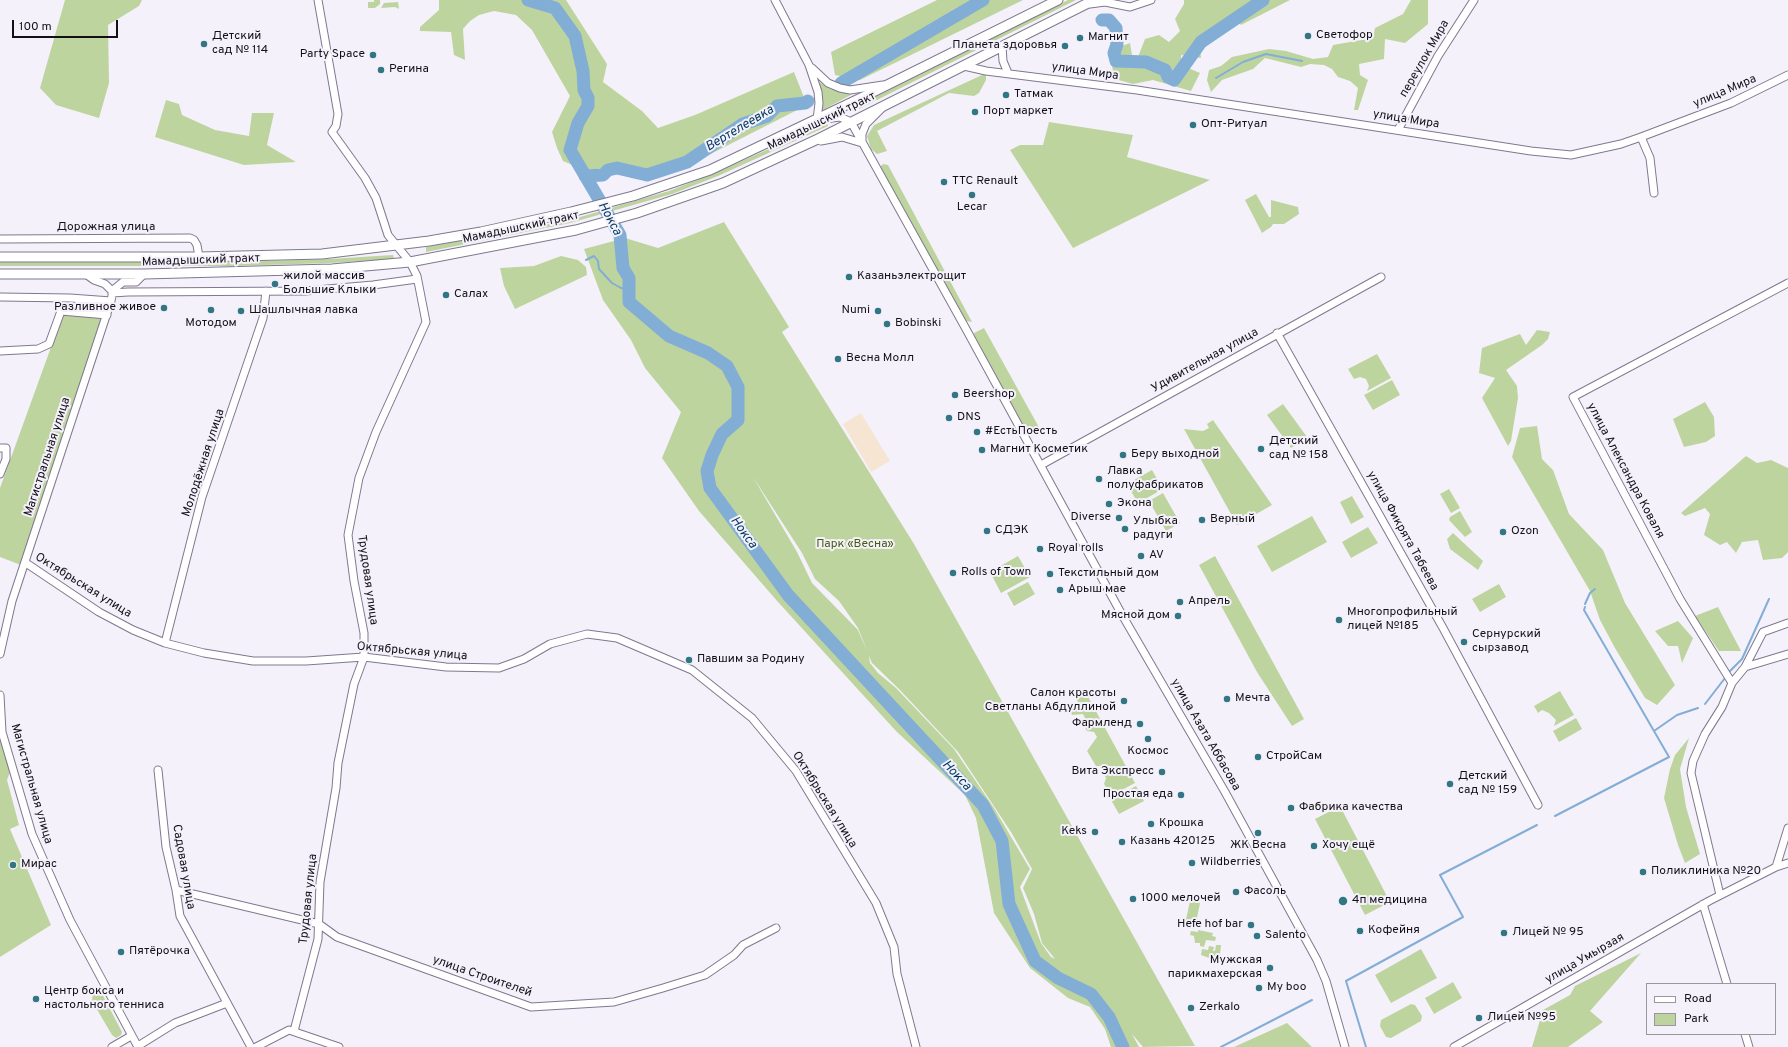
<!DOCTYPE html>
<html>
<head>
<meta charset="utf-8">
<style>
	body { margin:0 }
	#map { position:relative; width:1788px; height:1047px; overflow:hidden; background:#f4f1fb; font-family:Overpass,sans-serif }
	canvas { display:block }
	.legend { position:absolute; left:1646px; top:983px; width:130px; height:52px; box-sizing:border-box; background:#f4f1fb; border:1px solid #9a97a0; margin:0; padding:5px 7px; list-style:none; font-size:12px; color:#131018 }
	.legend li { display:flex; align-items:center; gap:8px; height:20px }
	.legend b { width:20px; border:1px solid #9a97a0 }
	.scale { position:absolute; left:12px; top:20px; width:106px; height:18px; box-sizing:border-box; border:2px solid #131018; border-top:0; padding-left:5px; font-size:12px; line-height:14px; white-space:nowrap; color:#131018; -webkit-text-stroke:3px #f4f1fb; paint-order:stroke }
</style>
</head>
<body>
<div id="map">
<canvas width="1788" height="1047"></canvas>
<ul class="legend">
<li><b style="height:5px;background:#fff"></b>Road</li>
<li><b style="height:11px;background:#bed49f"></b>Park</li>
</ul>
<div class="scale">100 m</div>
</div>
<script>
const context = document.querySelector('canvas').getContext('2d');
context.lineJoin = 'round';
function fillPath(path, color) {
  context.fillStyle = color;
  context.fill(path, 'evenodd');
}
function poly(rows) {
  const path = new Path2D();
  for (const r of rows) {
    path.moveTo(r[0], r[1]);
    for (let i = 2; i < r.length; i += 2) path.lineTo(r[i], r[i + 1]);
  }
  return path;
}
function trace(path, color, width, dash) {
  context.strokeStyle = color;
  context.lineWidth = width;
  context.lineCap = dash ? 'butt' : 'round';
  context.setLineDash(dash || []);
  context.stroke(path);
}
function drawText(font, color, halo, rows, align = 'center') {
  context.font = font + ' Overpass,sans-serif';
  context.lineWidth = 4;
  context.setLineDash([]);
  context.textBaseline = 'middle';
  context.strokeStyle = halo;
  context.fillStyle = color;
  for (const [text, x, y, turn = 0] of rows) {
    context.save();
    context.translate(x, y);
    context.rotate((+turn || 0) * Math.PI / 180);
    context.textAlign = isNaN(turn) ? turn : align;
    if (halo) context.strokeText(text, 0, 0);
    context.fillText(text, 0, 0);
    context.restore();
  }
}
const industrial = poly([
	[861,413,890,461,871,472,843,424]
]);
const green = poly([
	[65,0,142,0,139,6,108,25,109,83,99,118,56,105,40,88],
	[374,0,380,0,380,4,375,8,368,8,368,2,374,2],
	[439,0,566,0,607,64,603,82,642,111,658,128,695,115,794,72,807,105,689,165,638,179,609,168,584,170,563,161,557,148,552,132,570,96,532,30,516,15,494,11,479,15,470,21,463,29,465,60,454,55,451,32,420,31,420,27,439,10],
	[937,0,1023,0,860,80,835,75,831,52],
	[1068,0,1076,0,859,109,857,106],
	[1184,0,1290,0,1241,25,1237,20,1200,46,1201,58,1181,55,1181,65,1200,73,1191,91,1153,80,1133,84,1115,79,1110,58,1117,48,1130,43,1132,55,1138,57,1145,39,1159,35,1169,42,1180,31,1175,19,1184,4],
	[1411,0,1428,0,1428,24,1405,43,1385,39,1384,59,1359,64,1360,75,1368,80,1358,110,1354,110,1358,88,1350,81,1338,77,1332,69,1324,65,1310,64,1301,67,1265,58,1253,69,1222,80,1211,92,1207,80,1209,70,1221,66,1232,57,1269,49,1286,51,1313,59,1328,57,1333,45,1373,38,1375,28,1403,14],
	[398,2,399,9,395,7,381,8,384,3],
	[982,75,986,75,986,80,979,93,974,96,949,93,877,131,887,151,877,154,871,149,867,136,874,125],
	[816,80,830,89,848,92,858,91,821,111],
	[166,100,179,104,182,115,215,130,249,136,252,113,274,113,267,145,296,162,244,165,155,137],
	[1049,122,1133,135,1127,157,1210,180,1073,248,1010,150,1020,145,1043,145],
	[827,123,828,126,718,176,672,194,570,223,426,252,426,247,570,220,669,191,715,173],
	[883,164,888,165,972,322,966,321,963,318,880,170,881,166],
	[1256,194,1269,217,1271,217,1271,200,1298,207,1299,214,1284,224,1273,224,1271,227,1262,233,1245,200],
	[724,222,789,327,782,332,914,544,1195,1046,1143,1047,1132,1034,1139,1047,1111,1047,1105,1029,1090,1007,1068,998,1030,968,994,913,976,818,965,795,896,731,778,602,699,511,662,458,681,412,645,368,631,340,603,300,584,249,625,238,658,248],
	[753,477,802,553,815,579,839,601,858,628,868,653,858,630,812,583,797,552],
	[869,656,872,663,899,689,958,752,1011,832,1032,869,1023,888,1034,914,1042,943,1055,959,1051,957,1041,943,1020,887,1030,869,994,808,954,749,896,688,878,673,870,663],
	[393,255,394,259,330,263,232,266,0,266,0,261,232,262,330,259],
	[561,256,578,260,586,267,587,275,515,309,504,286,500,268,534,266],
	[63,314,104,318,21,565,0,557,0,488],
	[984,328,1041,431,1035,434,1030,433,1024,428,975,339,974,333],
	[1537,330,1550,332,1548,339,1542,345,1506,370,1517,386,1518,398,1511,441,1508,446,1482,398,1495,378,1479,373,1482,348,1520,334,1526,345],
	[1377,354,1391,378,1367,391,1369,386,1366,379,1360,377,1354,379,1348,369],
	[1392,380,1400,395,1373,410,1364,395],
	[1705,402,1714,417,1715,436,1706,442,1684,447,1673,419],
	[1283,404,1307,437,1291,448,1267,415],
	[1213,420,1272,505,1237,525,1184,429,1203,431,1209,428,1207,424],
	[1537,426,1542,459,1553,470,1569,514,1603,550,1625,603,1675,685,1657,705,1645,698,1615,648,1600,620,1590,591,1512,457,1520,428],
	[1746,456,1757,463,1771,460,1788,468,1788,552,1782,558,1763,560,1758,540,1742,542,1736,553,1727,542,1720,545,1704,535,1710,514,1705,508,1685,516,1681,513],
	[1152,470,1163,489,1138,503,1127,484],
	[1449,489,1460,508,1451,513,1440,494],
	[1163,493,1180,523,1166,531,1149,501],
	[1352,496,1364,517,1351,524,1340,502],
	[1460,511,1472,532,1465,537,1449,520,1450,517],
	[1312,516,1327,542,1272,572,1257,546],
	[1368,527,1378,543,1351,558,1342,542],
	[1453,533,1483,561,1478,570,1450,549,1447,539],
	[1018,556,1030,577,1001,593,990,572],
	[1215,556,1304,719,1292,726,1257,672,1199,565],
	[1028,582,1035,594,1014,606,1007,593],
	[1499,584,1506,597,1480,612,1472,599],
	[1718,607,1741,651,1719,651,1695,616],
	[1678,621,1693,638,1682,663,1678,646,1668,646,1655,631],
	[1560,691,1574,715,1554,726,1556,720,1549,713,1542,710,1538,713,1534,706],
	[1086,693,1135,783,1116,793,1114,790,1107,789,1104,784,1106,778,1103,772,1106,766,1096,766,1087,751,1097,737,1094,732,1087,731,1083,724,1086,720,1083,714,1072,715,1069,709,1074,702,1078,702,1076,698],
	[1576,718,1582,729,1559,742,1553,731],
	[0,734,10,772,7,780,19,825,10,829,51,925,0,957],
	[1689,738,1680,769,1686,807,1700,854,1685,863,1678,845,1664,798,1670,769,1675,755],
	[1136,786,1144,801,1119,814,1111,800],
	[1340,806,1390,902,1365,915,1315,819],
	[1190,901,1200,903,1195,927,1185,924],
	[1198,930,1213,933,1212,936,1216,937,1215,941,1206,940,1204,947,1200,946,1200,943,1195,943,1194,936,1190,935,1191,931,1198,932],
	[1216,945,1221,945,1220,955,1216,954,1215,960,1201,955,1202,949,1208,950,1209,946,1214,947,1213,951,1215,951],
	[1421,949,1437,978,1391,1003,1375,975],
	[1641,953,1590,1011,1603,1022,1568,1047,1532,1047,1543,1010,1570,995,1575,986],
	[1453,982,1462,998,1434,1014,1425,998],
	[100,990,122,1032,121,1035,116,1038,112,1035,92,1001,93,993],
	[1411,1004,1415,1005,1422,1016,1421,1021,1391,1038,1386,1037,1380,1026,1381,1020],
	[1287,1023,1312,1047,1234,1047]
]);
const stream = poly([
	[1216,78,1243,62,1266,54,1302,61],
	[586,260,594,256,598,261,599,269,612,283,621,288,628,289],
	[1585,604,1590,593,1595,589],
	[1730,671,1742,659,1769,599],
	[1705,704,1725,678],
	[1654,731,1677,715,1698,708],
	[1555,816,1669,757,1584,610,1585,607],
	[1221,1047,1312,1000],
	[1366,1047,1346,981,1463,917,1440,875,1537,825]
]);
const river = poly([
	[528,0,555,8,575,36,583,71,584,90,588,98,588,106,578,123,570,150,620,235,623,268,629,278,629,302,669,336,708,353,727,366,738,387,738,420,722,434,712,455,707,471,710,488,788,595,983,805,1002,841,1009,904,1035,961,1058,978,1091,994,1109,1017,1123,1047],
	[1102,20,1109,20,1116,28,1117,44,1114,53,1116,61,1146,62,1165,70,1168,77,1174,80,1201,42,1263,0],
	[841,83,983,0],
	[585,176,603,175,608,170,617,168,647,175,687,162,743,124,767,116,777,106,805,103,808,101]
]);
const minor = poly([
	[775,0,809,65,818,92,819,103,817,120,840,117,851,122,966,329,1121,613,1225,792,1317,960,1326,981,1345,1047],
	[1090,4,1105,2,1130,7,1151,0],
	[1002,46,1003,61,1008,73],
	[964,66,986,71,1137,90,1531,151,1571,155,1621,144,1641,137,1731,103,1788,75],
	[812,68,828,83,840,88,850,90,883,85],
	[1398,130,1438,56,1474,0],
	[1641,137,1650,158,1654,193],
	[821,141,842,137,862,143,862,134,866,124,881,109],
	[0,239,190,238,194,240,197,245,199,257],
	[87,275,94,280,105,284,112,291],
	[112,293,128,292,305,291,373,285,417,279],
	[0,297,70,298,111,301],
	[1277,333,1443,628,1538,805],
	[0,351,38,349,49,344,61,311,107,315],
	[0,448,6,448,6,459,0,474],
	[1041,465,1381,277],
	[26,563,99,612,133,630,165,643,204,653,253,661,306,661,364,657,446,667,499,668,524,659,550,644,587,634,617,638,692,670,752,718,796,771,876,903,894,947,897,974,916,1047],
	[165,643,202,497,263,318,266,291],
	[0,654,12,601,111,301,113,290,123,282,136,282,144,274],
	[1745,667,1788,654],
	[1732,683,1680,599,1573,397,1788,283],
	[0,695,2,732,32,834,70,920,138,1047],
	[158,770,166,847,176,890,180,916,251,1047],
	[1776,867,1788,828],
	[176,890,319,924,337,937,531,1007,614,1002,663,988,705,975,734,955,743,945,776,928],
	[1720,895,1691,773,1693,761,1705,734,1722,707,1732,683,1745,667,1763,632,1788,623],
	[1703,904,1727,984],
	[294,1031,318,939,320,882,336,788,338,763,354,684,364,657,364,633,354,581,348,535,359,478,376,432,426,322,417,276,410,262,388,235,376,198,365,178,332,132,336,126,338,114,318,0],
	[1745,1034,1749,1047],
	[138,1046,175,1023,227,1003],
	[112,1047,131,1036],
	[256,1047,289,1030,339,1047],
	[1454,1047,1709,901,1776,867,1788,863]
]);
const major = poly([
	[0,257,199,257,322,254,429,241,481,232,571,212,633,196,710,170,865,96,1058,0],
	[0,274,144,274,332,269,410,262,576,230,637,213,723,183,820,138,1094,0]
]);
const markers = [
	[1308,36,4,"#307783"],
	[1080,38,4,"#307783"],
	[204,44,4,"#307783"],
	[1065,46,4,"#307783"],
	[373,55,4,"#307783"],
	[381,70,4,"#307783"],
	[1006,95,4,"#307783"],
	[975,112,4,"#307783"],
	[1193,125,4,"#307783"],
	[944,182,4,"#307783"],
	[972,195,4,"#307783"],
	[849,277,4,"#307783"],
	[275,284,4,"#307783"],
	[446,295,4,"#307783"],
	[164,308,4,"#307783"],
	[211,310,4,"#307783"],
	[241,311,4,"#307783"],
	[878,311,4,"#307783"],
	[887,324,4,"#307783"],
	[838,359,4,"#307783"],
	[955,395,4,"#307783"],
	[949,418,4,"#307783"],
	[977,432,4,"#307783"],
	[1261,449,4,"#307783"],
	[982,450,4,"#307783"],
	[1123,455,4,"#307783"],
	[1099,479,4,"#307783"],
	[1109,504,4,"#307783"],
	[1119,518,4,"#307783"],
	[1202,520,4,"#307783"],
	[1125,529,4,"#307783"],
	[987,531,4,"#307783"],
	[1503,532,4,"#307783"],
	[1040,549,4,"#307783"],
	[1141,556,4,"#307783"],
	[953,573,4,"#307783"],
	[1050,574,4,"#307783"],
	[1060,590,4,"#307783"],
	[1180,602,4,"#307783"],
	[1178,616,4,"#307783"],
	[1339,620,4,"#307783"],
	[1464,642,4,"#307783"],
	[689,660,4,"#307783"],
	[1227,699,4,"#307783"],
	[1124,701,4,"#307783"],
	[1140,724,4,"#307783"],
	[1148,739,4,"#307783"],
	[1258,757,4,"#307783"],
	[1162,772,4,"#307783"],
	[1450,784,4,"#307783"],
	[1181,795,4,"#307783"],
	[1291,808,4,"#307783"],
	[1151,824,4,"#307783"],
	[1095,832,4,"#307783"],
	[1258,833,4,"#307783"],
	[1122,842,4,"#307783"],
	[1314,846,4,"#307783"],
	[1192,863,4,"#307783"],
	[13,865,4,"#307783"],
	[1643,872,4,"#307783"],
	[1236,892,4,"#307783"],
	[1133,899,4,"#307783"],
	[1343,901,5,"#307783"],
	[1251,925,4,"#307783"],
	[1360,931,4,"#307783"],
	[1504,933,4,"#307783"],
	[1257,936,4,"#307783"],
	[121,952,4,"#307783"],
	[1270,968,4,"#307783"],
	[1259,988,4,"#307783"],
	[36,999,4,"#307783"],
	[1191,1008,4,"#307783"],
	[1479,1018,4,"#307783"]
];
const poiNames = [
	["Светофор",1316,36],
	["Детский",212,37],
	["сад № 114",212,51],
	["Магнит",1088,38],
	["Планета здоровья",1057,46,"right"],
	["Party Space",365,55,"right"],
	["Регина",389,70],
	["Татмак",1014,95],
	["Порт маркет",983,112],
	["Опт-Ритуал",1201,125],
	["ТТС Renault",952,182],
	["Lecar",972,208,"center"],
	["жилой массив",283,277],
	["Большие Клыки",283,291],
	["Казаньэлектрощит",857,277],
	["Салах",454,295],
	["Разливное живое",156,308,"right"],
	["Шашлычная лавка",249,311],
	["Numi",870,311,"right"],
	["Мотодом",211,324,"center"],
	["Bobinski",895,324],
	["Весна Молл",846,359],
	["Beershop",963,395],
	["DNS",957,418],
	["#ЕстьПоесть",985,432],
	["Детский",1269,442],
	["сад № 158",1269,456],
	["Магнит Косметик",990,450],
	["Беру выходной",1131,455],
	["Лавка",1107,472],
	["полуфабрикатов",1107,486],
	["Экона",1117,504],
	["Diverse",1111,518,"right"],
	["Верный",1210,520],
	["Улыбка",1133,522],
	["радуги",1133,536],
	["СДЭК",995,531],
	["Ozon",1511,532],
	["Royal rolls",1048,549],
	["AV",1149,556],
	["Rolls of Town",961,573],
	["Текстильный дом",1058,574],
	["Арыш мае",1068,590],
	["Апрель",1188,602],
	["Многопрофильный",1347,613],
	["лицей №185",1347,627],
	["Мясной дом",1170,616,"right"],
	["Сернурский",1472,635],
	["сырзавод",1472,649],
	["Павшим за Родину",697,660],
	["Салон красоты",1116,694,"right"],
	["Светланы Абдуллиной",1116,708,"right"],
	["Мечта",1235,699],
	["Фармленд",1132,724,"right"],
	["Космос",1148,752,"center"],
	["СтройСам",1266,757],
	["Вита Экспресс",1154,772,"right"],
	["Детский",1458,777],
	["сад № 159",1458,791],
	["Простая еда",1173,795,"right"],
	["Фабрика качества",1299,808],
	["Крошка",1159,824],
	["Keks",1087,832,"right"],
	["Казань 420125",1130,842],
	["ЖК Весна",1258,846,"center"],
	["Хочу ещё",1322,846],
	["Wildberries",1200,863],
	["Мирас",21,865],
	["Поликлиника №20",1651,872],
	["Фасоль",1244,892],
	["1000 мелочей",1141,899],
	["4п медицина",1352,901],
	["Hefe hof bar",1243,925,"right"],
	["Кофейня",1368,931],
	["Лицей № 95",1512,933],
	["Salento",1265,936],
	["Пятёрочка",129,952],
	["Мужская",1262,961,"right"],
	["парикмахерская",1262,975,"right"],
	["My boo",1267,988],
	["Центр бокса и",44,992],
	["настольного тенниса",44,1006],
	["Zerkalo",1199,1008],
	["Лицей №95",1487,1018]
];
const streetNames = [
	["переулок Мира",1425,59,-60],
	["улица Мира",1085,72,8],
	["улица Мира",1725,92,-23],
	["улица Мира",1406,120,9],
	["Мамадышский тракт",822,122,-26],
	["Дорожная улица",106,228],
	["Мамадышский тракт",521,228,-12],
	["Мамадышский тракт",201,261,-2],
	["Удивительная улица",1205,361,-29],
	["Магистральная улица",48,457,-72],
	["Молодёжная улица",204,463,-72],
	["улица Александра Коваля",1625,471,62],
	["улица Фикрята Табеева",1402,531,61],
	["Трудовая улица",367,580,82],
	["Октябрьская улица",83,586,32],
	["Октябрьская улица",412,652,5],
	["улица Азата Аббасова",1205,735,60],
	["Магистральная улица",31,784,74],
	["Октябрьская улица",824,800,58],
	["Садовая улица",183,867,80],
	["Трудовая улица",309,899,-84],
	["улица Умырзая",1585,959,-30],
	["улица Строителей",482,977,19]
];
const parkNames = [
	["Парк «Весна»",855,545]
];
const waterNames = [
	["Вертелеевка",740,129,-31],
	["Нокса",609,219,62],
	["Нокса",743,533,54],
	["Нокса",956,776,47]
];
fillPath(industrial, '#f7e5d4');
fillPath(green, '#bed49f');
trace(stream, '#82aed6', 2);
trace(river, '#82aed6', 13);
trace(minor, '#80788f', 9);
trace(major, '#80788f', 11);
trace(minor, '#fff', 7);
trace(major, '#fff', 9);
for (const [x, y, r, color] of markers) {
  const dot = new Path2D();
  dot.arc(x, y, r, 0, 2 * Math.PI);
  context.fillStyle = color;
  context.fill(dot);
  trace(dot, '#f4f1fb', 1.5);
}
drawText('12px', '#131018', '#f4f1fb', poiNames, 'left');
drawText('12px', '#131018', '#f4f1fb', streetNames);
drawText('12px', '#445d0e', '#f4f1fb', parkNames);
drawText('italic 13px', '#01385e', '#f4f1fb', waterNames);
</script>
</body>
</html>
